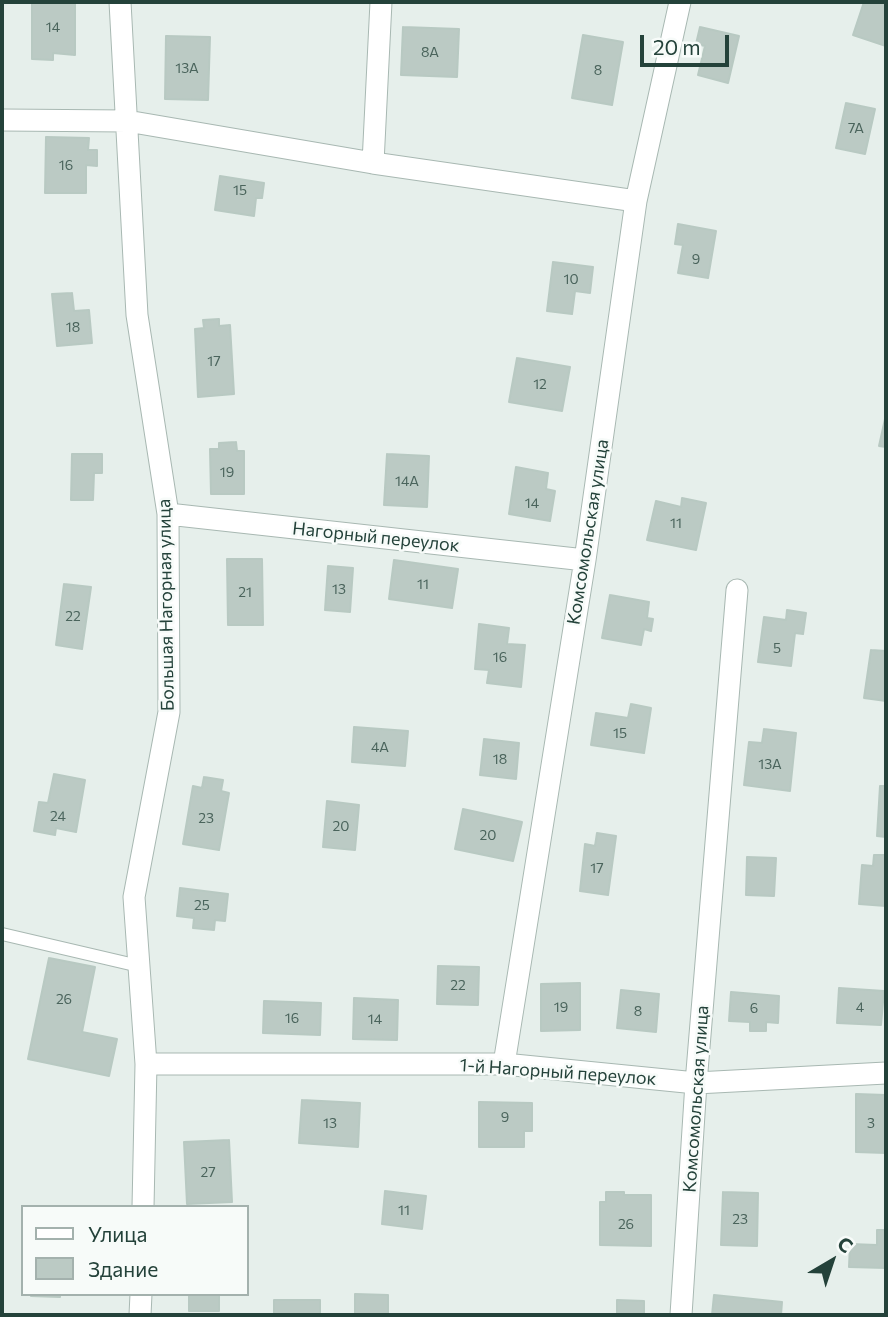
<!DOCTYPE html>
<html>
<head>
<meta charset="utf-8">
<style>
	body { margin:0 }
	#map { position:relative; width:888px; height:1317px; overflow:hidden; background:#e6efeb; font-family:Commissioner,sans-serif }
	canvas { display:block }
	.frame { position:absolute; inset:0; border:4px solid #24423a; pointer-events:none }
	.legend { position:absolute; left:21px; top:1205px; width:228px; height:91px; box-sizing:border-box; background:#f7fbf9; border:2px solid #a3b1ad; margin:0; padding:9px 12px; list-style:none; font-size:21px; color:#24423a }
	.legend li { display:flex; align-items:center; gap:14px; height:35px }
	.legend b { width:35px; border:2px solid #a3b1ad }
	.north { position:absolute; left:797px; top:1226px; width:70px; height:70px; -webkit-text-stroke:5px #f7fbf9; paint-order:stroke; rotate:39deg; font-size:19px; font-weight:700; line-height:28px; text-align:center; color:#24423a }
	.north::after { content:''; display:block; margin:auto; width:24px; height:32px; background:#24423a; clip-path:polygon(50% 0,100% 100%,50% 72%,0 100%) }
	.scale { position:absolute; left:640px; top:35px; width:89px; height:32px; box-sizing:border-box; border:4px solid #24423a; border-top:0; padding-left:9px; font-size:21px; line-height:24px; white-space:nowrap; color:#24423a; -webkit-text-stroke:5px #f7fbf9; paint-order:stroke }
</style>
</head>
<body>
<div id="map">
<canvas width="888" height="1317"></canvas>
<div class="frame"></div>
<ul class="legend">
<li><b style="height:9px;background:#fff"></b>Улица</li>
<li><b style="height:19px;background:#bbcac4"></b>Здание</li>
</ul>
<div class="north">С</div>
<div class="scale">20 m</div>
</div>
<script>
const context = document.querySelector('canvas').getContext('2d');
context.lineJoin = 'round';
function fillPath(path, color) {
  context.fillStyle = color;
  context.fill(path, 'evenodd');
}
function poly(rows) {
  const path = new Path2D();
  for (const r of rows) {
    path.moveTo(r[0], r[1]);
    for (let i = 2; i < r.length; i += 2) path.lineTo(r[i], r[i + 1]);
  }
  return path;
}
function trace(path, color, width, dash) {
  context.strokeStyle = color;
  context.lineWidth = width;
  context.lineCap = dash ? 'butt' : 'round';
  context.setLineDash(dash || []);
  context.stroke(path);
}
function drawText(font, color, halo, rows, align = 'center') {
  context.font = font + ' Commissioner,sans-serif';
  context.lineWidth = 5;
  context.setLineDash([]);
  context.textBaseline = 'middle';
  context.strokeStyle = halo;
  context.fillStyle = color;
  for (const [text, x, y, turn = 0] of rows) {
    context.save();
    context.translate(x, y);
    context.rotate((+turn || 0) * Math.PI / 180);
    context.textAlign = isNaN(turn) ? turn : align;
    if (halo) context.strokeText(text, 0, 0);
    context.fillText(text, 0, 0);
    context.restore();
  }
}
const building = poly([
	[32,2,75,2,75,55,53,53,53,60,32,59,32,2],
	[864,2,886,2,886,46,853,35,864,2],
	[403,27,459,29,457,77,401,75,403,27],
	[700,27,739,36,728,83,698,75,705,46,696,44,700,27],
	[583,35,623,42,612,105,572,98,583,35],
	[166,36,210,37,208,100,165,99,166,36],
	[846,103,875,109,865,154,836,148,846,103],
	[46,137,89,138,88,150,97,150,97,166,86,165,86,193,45,193,46,137],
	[220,176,264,183,262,198,256,198,254,216,215,210,220,176],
	[678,224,716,231,708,278,678,273,683,245,675,244,678,224],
	[553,262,593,267,590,293,575,291,572,314,547,311,553,262],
	[72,293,74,311,89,310,92,343,57,346,52,294,72,293],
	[219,319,219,326,230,325,234,394,198,397,195,329,204,328,203,320,219,319],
	[517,358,570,367,562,411,509,402,517,358],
	[885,419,886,419,886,447,879,446,885,419],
	[236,442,237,451,244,451,244,494,211,494,210,449,219,449,219,443,236,442],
	[72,454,102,454,102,473,94,473,93,500,71,500,72,454],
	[387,454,429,456,427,507,384,505,387,454],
	[516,467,548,473,546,489,555,491,550,521,509,514,516,467],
	[682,498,706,503,696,550,647,540,656,501,681,507,682,498],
	[227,559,262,559,263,625,228,625,227,559],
	[394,560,458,569,452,608,389,599,394,560],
	[328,566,353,568,350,612,325,610,328,566],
	[64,584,91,587,82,649,56,645,64,584],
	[610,595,649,602,647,618,653,619,651,631,644,629,641,645,602,638,610,595],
	[787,610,806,613,803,634,795,633,791,666,758,662,764,617,786,620,787,610],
	[479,624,509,628,507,644,525,645,521,687,487,683,489,670,475,669,479,624],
	[871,650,886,651,886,701,864,698,871,650],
	[631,704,651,708,644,753,591,745,596,713,628,718,631,704],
	[354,727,408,731,405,766,352,762,354,727],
	[764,729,796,733,790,791,744,785,749,742,762,743,764,729],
	[484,739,519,743,516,779,480,775,484,739],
	[54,774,85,780,76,832,56,828,55,835,34,831,39,802,48,803,54,774],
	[204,777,223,780,221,791,229,793,219,850,183,844,193,786,202,788,204,777],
	[880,786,886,786,886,837,877,836,880,786],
	[327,801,359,805,355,850,323,847,327,801],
	[463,809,522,822,513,861,455,849,463,809],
	[597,833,616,836,608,895,580,891,585,844,595,846,597,833],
	[874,855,886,855,886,906,859,904,862,865,873,866,874,855],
	[747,857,776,858,774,896,746,895,747,857],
	[180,888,228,894,225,921,215,920,214,930,193,928,194,918,177,916,180,888],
	[49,958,95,967,82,1032,117,1039,109,1076,28,1059,49,958],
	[438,966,479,967,478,1005,437,1004,438,966],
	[580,983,580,1030,541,1031,541,984,580,983],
	[839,988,884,991,881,1025,837,1023,839,988],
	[621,990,659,994,656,1032,617,1028,621,990],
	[731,992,779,996,778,1023,766,1022,766,1031,750,1031,750,1022,729,1021,731,992],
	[354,998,398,1000,397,1040,353,1039,354,998],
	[264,1001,321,1003,320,1035,263,1033,264,1001],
	[856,1094,886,1095,886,1153,856,1152,856,1094],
	[302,1100,360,1103,358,1147,299,1143,302,1100],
	[479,1102,532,1103,532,1131,524,1131,524,1147,479,1147,479,1102],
	[229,1140,232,1202,187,1204,184,1142,229,1140],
	[385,1191,426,1196,422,1229,382,1224,385,1191],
	[606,1192,624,1192,624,1195,651,1195,651,1246,600,1245,600,1202,606,1202,606,1192],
	[723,1192,758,1193,757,1246,721,1245,723,1192],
	[877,1230,886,1230,886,1268,849,1267,850,1244,877,1245,877,1230],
	[31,1294,60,1294,60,1297,31,1296,31,1294],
	[189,1294,219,1294,219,1311,189,1311,189,1294],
	[355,1294,388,1295,388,1315,355,1315,355,1294],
	[714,1295,782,1302,781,1315,712,1315,714,1295],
	[274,1300,320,1300,320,1315,274,1315,274,1300],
	[617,1300,644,1301,644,1315,617,1315,617,1300]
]);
const lane = poly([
	[2,934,139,966]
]);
const street = poly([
	[120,2,137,315,168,514,169,712,134,897,146,1064,143,1207],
	[2,120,127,121,373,163,636,201],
	[373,163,381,2],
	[168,514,585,560],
	[146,1064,504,1064,696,1083,886,1073],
	[504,1064,585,560,636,201,680,2],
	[140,1315,141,1294],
	[681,1315,696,1083,737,590]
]);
const numberNames = [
	["14",53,27],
	["8А",430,52],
	["13А",187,68],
	["8",598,70],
	["7А",856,128],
	["16",66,165],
	["15",240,190],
	["9",696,259],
	["10",571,279],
	["18",73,327],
	["17",214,361],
	["12",540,384],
	["19",227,472],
	["14А",407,481],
	["14",532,503],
	["11",676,523],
	["11",423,584],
	["13",339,589],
	["21",245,592],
	["22",73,616],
	["5",777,648],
	["16",500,657],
	["15",620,733],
	["4А",380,747],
	["18",500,759],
	["13А",770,764],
	["24",58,816],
	["23",206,818],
	["20",341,826],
	["20",488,835],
	["17",597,868],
	["25",202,905],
	["22",458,985],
	["26",64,999],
	["19",561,1007],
	["4",860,1007],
	["6",754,1008],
	["8",638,1011],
	["16",292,1018],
	["14",375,1019],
	["9",505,1117],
	["13",330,1123],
	["3",871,1123],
	["27",208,1172],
	["11",404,1210],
	["23",740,1219],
	["26",626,1224]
];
const streetNames = [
	["Комсомольская улица",588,532,-81],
	["Нагорный переулок",376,537,6],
	["Большая Нагорная улица",166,605,-91],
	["1-й Нагорный переулок",558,1072,4],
	["Комсомольская улица",696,1099,-86]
];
fillPath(building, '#bbcac4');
trace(building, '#b8c9c2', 2);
trace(lane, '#a8b8b2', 14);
trace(street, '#a8b8b2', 23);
trace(lane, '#fff', 12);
trace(street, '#fff', 21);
drawText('14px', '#4a645c', null, numberNames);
drawText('18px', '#24423a', '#f7fbf9', streetNames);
</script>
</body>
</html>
